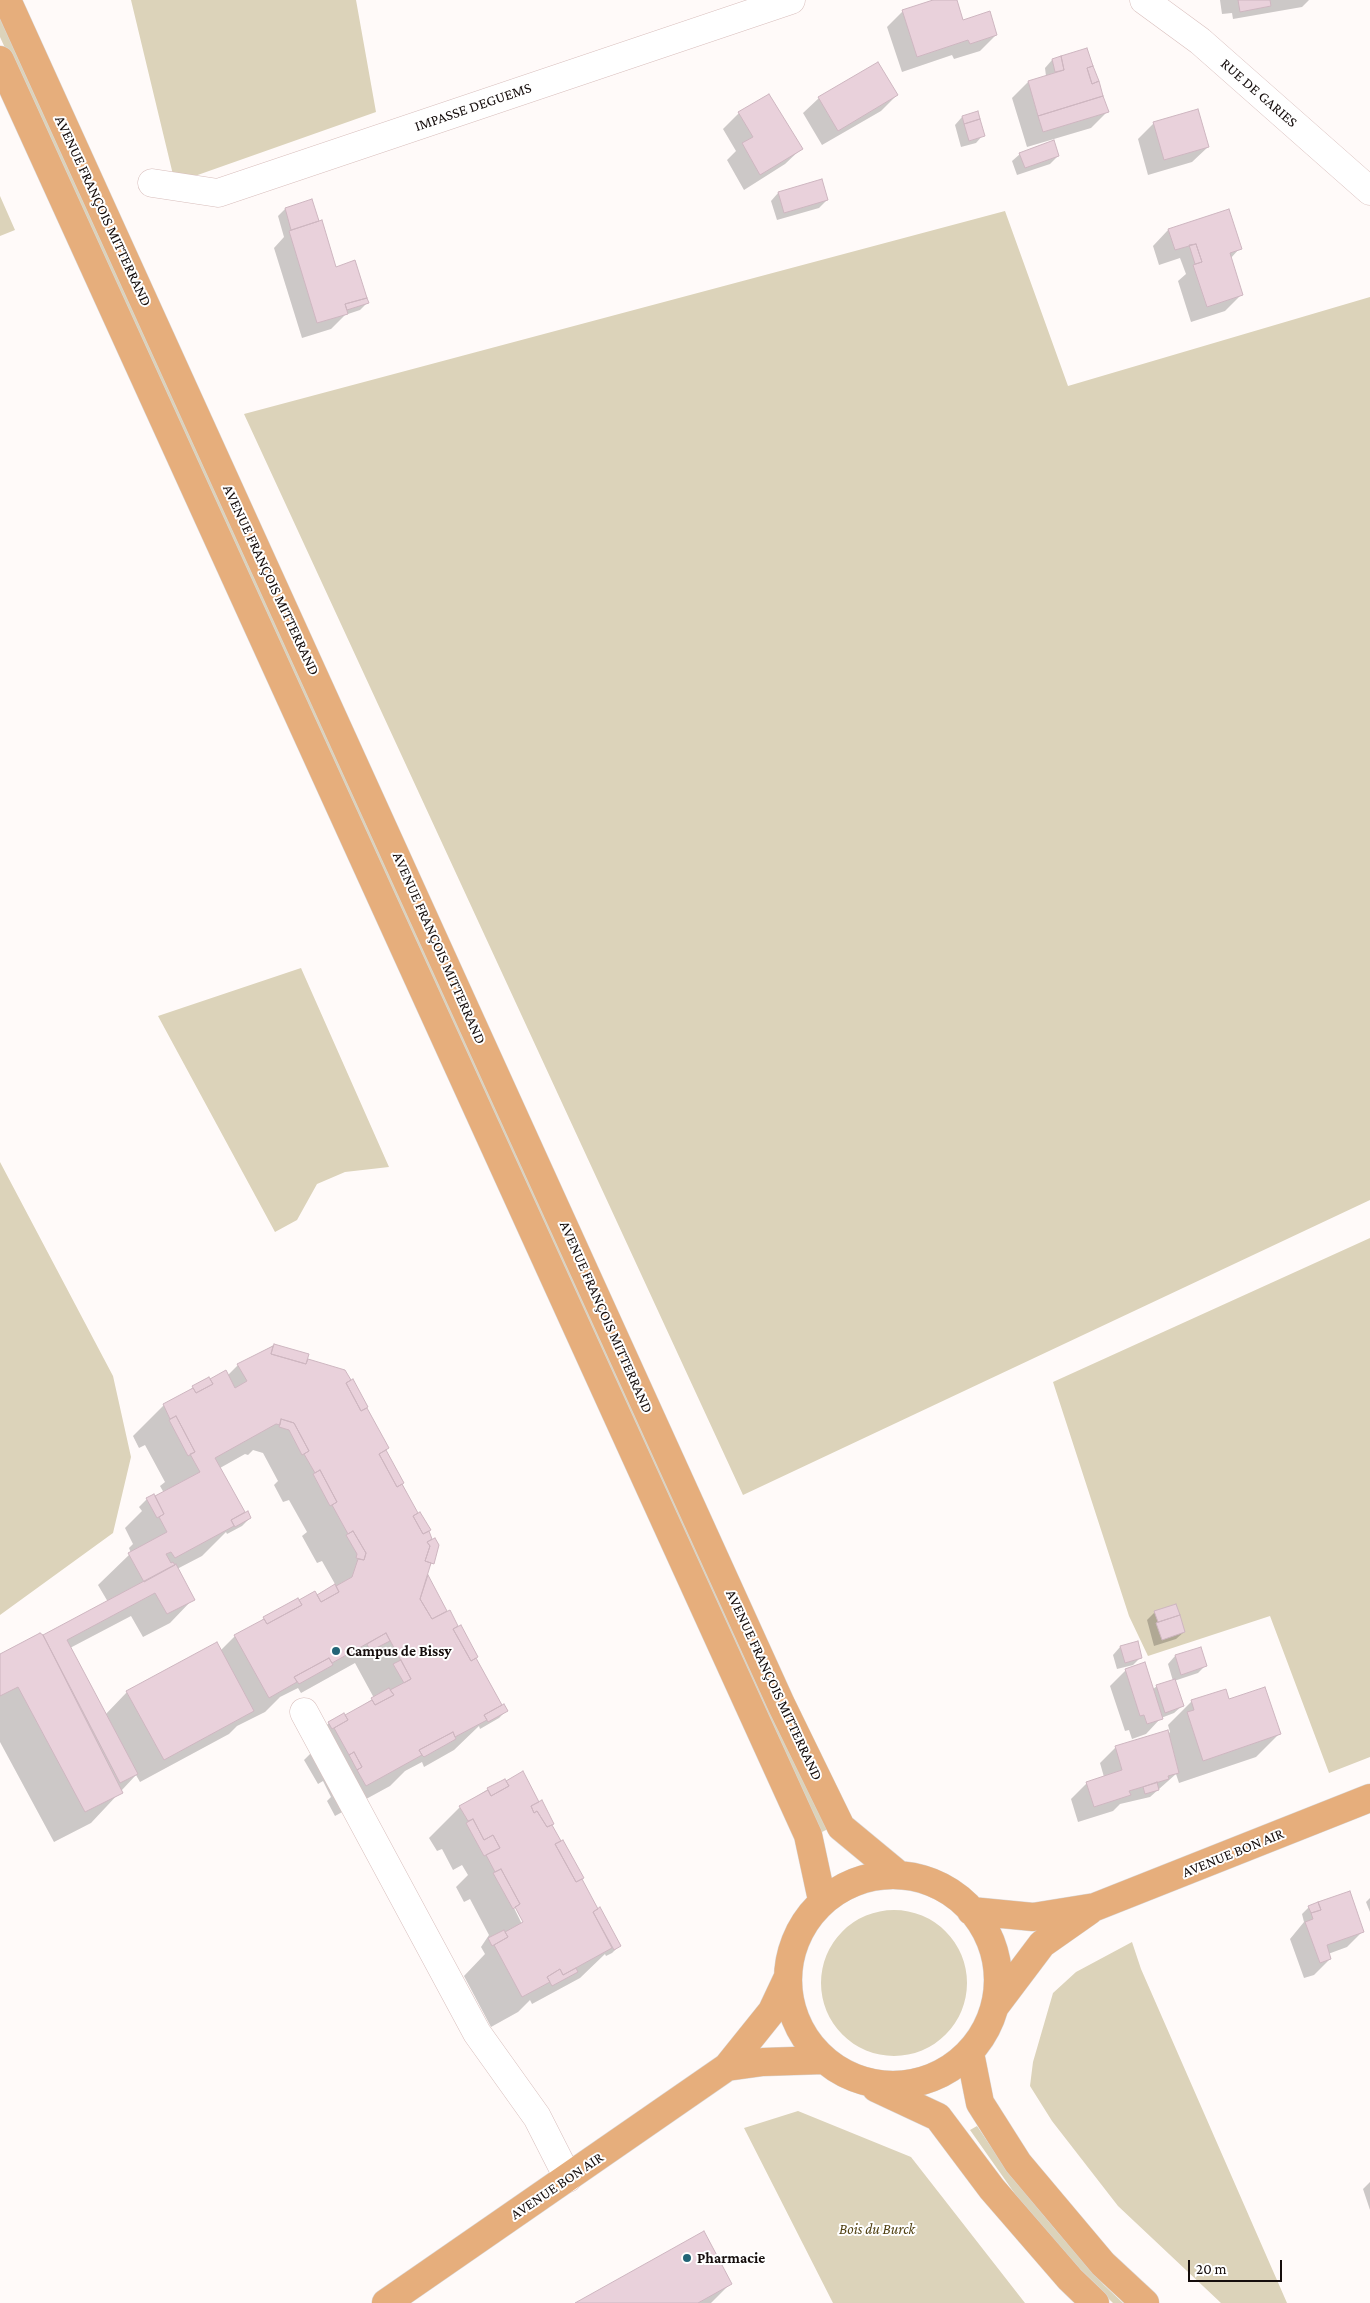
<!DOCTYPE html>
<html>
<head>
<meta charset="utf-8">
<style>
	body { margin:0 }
	#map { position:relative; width:1370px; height:2303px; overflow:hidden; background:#fffaf9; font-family:"Crimson Pro",serif }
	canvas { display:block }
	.scale { position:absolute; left:1188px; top:2260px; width:94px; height:22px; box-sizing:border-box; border:2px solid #150d0c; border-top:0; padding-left:6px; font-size:15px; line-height:18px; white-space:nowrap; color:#150d0c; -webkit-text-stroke:4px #fff; paint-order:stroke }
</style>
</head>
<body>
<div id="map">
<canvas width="1370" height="2303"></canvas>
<div class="scale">20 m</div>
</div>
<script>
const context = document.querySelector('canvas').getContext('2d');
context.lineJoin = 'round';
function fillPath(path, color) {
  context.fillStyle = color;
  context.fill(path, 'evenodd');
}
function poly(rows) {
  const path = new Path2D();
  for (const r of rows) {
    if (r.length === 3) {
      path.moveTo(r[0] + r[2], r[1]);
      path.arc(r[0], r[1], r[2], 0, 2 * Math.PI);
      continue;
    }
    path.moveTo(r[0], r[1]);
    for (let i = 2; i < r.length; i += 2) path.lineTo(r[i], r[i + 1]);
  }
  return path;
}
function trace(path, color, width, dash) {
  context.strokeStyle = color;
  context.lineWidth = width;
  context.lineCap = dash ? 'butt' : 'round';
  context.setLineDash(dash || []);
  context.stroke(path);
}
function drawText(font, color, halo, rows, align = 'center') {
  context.font = font + ' "Crimson Pro",serif';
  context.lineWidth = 4;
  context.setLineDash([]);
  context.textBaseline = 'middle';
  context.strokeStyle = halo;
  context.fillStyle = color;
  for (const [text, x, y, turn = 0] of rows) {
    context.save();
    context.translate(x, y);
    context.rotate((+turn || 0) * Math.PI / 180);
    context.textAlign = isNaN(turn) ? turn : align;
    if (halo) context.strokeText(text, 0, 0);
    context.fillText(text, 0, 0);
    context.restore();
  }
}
const green = poly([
	[131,0,356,0,376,112,175,183],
	[0,16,828,1829,820,1833,0,37],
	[0,196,15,230,0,236],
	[1005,211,1068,386,1370,297,1370,1200,743,1495,244,414],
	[301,968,389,1167,345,1172,317,1184,297,1220,275,1232,158,1016],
	[0,1162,113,1376,131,1457,113,1533,0,1615],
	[1370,1238,1370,1757,1329,1773,1270,1616,1148,1656,1129,1616,1053,1382],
	[894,1983,73],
	[1132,1942,1141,1969,1287,2303,1221,2303,1118,2206,1052,2121,1030,2086,1033,2062,1053,1993,1076,1972],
	[798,2111,911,2157,1025,2303,833,2303,744,2128],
	[977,2126,1007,2170,1050,2223,1104,2285,1123,2303,1113,2303,1077,2268,1020,2201,970,2130]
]);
const shadow = poly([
	[937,0,955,0,962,21,996,35,980,51,954,59,952,55,902,72,887,27,903,11],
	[1220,0,1309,0,1302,7,1233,19,1232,13,1222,14],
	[1087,49,1107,112,1091,128,1027,147,1012,98,1028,82,1046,76,1045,68,1052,60],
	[897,95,881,111,822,145,803,113,819,98],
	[739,113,801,149,785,164,744,190,727,160,736,151,723,129],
	[962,117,983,135,976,143,961,147,955,125],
	[1154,123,1208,147,1192,162,1148,175,1138,139],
	[1020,154,1058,156,1050,164,1017,175,1012,161],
	[778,193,827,200,819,208,777,220,771,201],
	[285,209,318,221,314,224,335,268,367,303,360,310,345,315,331,329,302,338,274,248,284,237,278,216],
	[1168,230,1240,248,1230,259,1241,295,1225,311,1191,322,1178,281,1186,274,1180,258,1159,265,1153,246],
	[274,1345,306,1359,344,1371,349,1380,345,1384,365,1408,387,1448,385,1450,417,1513,413,1517,427,1532,431,1538,427,1543,432,1563,429,1567,425,1580,427,1578,446,1611,442,1615,457,1626,453,1630,475,1658,500,1705,497,1708,506,1711,499,1718,480,1729,479,1726,454,1750,424,1767,422,1762,405,1771,390,1786,335,1816,327,1801,331,1797,323,1781,318,1784,304,1760,316,1748,321,1730,329,1723,345,1717,374,1698,355,1663,301,1693,298,1688,280,1697,265,1712,237,1726,229,1734,140,1782,136,1775,91,1823,54,1842,0,1742,0,1655,43,1636,108,1602,98,1585,131,1553,129,1548,133,1544,125,1528,142,1511,139,1507,147,1499,164,1493,160,1486,165,1482,145,1445,139,1448,133,1436,164,1405,187,1393,193,1387,227,1376,238,1365],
	[253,1450,263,1453,278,1481,274,1485,283,1502,289,1500,307,1532,302,1536,317,1563,322,1561,335,1584,316,1597,299,1602,264,1618,258,1624,235,1636,220,1651,127,1692,105,1715,70,1648,131,1616,143,1637,170,1623,193,1599,177,1569,202,1556,226,1532,227,1534,242,1526,250,1518,240,1516,244,1512,220,1468,245,1454,248,1455],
	[1175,1606,1184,1632,1176,1639,1154,1646,1147,1620,1155,1612],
	[1137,1642,1141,1657,1133,1665,1117,1669,1113,1655,1120,1647],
	[1200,1648,1206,1665,1198,1673,1174,1681,1182,1706,1174,1713,1161,1718,1146,1734,1132,1739,1129,1730,1125,1731,1110,1686,1126,1670,1152,1690,1157,1686,1173,1681,1168,1664,1175,1656],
	[1225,1691,1228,1701,1280,1733,1256,1757,1179,1783,1176,1774,1150,1797,1120,1804,1113,1811,1078,1822,1071,1799,1087,1783,1104,1777,1100,1763,1115,1748,1167,1731,1168,1734,1170,1732,1168,1725,1191,1702],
	[488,1789,551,1825,560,1841,556,1845,582,1878,581,1880,619,1946,612,1953,606,1956,605,1954,580,1978,532,2004,530,2000,518,2012,491,2027,464,1976,485,1954,481,1947,489,1935,470,1899,464,1902,456,1887,468,1875,462,1865,453,1870,442,1849,437,1851,429,1838,460,1807],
	[516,1907,527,1927,524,1928,514,1908],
	[1370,1898,1370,1912,1366,1902],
	[1309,1907,1363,1931,1347,1947,1328,1954,1330,1959,1314,1975,1304,1978,1290,1939,1304,1922,1302,1914],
	[1370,2182,1370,2210,1363,2189],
	[730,2284,711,2303,577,2303]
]);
const building = poly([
	[933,0,957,0,963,20,990,11,997,35,970,44,968,40,917,57,902,10,933,0],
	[1238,0,1270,0,1271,6,1240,12,1238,0],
	[1087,48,1093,66,1087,68,1092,84,1099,81,1103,96,1038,116,1028,81,1064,70,1061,56,1087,48],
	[1061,56,1064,70,1055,72,1052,59,1061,56],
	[878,62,898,95,838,131,818,97,878,62],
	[1093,66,1099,81,1092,84,1087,68,1093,66],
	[769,94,803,149,760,175,742,143,753,137,738,112,769,94],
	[1103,96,1109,112,1043,132,1038,116,1103,96],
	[1198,109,1209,147,1164,160,1153,122,1198,109],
	[978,111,980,119,964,124,962,116,978,111],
	[980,119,985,136,969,141,964,124,980,119],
	[1054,140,1059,156,1025,168,1019,153,1054,140],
	[822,179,828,200,784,213,778,192,822,179],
	[312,199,319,221,291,230,285,208,312,199],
	[1229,209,1242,249,1230,253,1243,295,1207,307,1193,265,1202,262,1196,244,1175,250,1168,229,1229,209],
	[322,220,336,267,355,260,367,298,345,304,348,314,317,323,289,231,322,220],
	[1196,244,1202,262,1195,264,1189,245,1196,244],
	[367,298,369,303,347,310,345,304,367,298],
	[274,1344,309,1354,306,1364,271,1354,274,1344],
	[273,1346,271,1354,306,1364,308,1359,345,1370,351,1380,346,1383,361,1411,367,1408,389,1448,379,1454,397,1487,402,1484,418,1513,413,1516,423,1534,429,1531,432,1539,427,1542,430,1546,425,1561,431,1563,420,1599,432,1619,450,1610,458,1626,453,1629,471,1661,476,1658,502,1705,484,1715,487,1720,455,1737,453,1732,419,1750,422,1755,366,1786,357,1770,362,1767,354,1752,349,1755,334,1728,348,1720,345,1715,372,1700,375,1705,394,1695,390,1690,411,1679,386,1633,332,1663,329,1658,294,1677,297,1682,269,1698,234,1635,264,1619,267,1624,302,1605,299,1600,315,1591,321,1602,339,1592,336,1586,352,1577,358,1559,364,1560,366,1553,353,1531,348,1534,332,1505,337,1502,320,1470,315,1473,304,1454,309,1451,294,1423,281,1419,280,1425,276,1424,215,1458,245,1512,231,1520,234,1526,175,1558,171,1552,166,1554,171,1563,173,1562,175,1565,144,1582,128,1553,167,1532,159,1517,164,1514,155,1496,200,1472,190,1454,195,1452,176,1416,170,1419,163,1404,193,1388,196,1393,213,1384,210,1379,226,1370,235,1388,247,1381,237,1364,273,1346],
	[209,1377,213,1384,196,1393,192,1386,209,1377],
	[353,1379,368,1407,361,1411,346,1383,353,1379],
	[176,1416,195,1452,188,1456,169,1420,176,1416],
	[281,1419,294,1423,309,1451,302,1455,289,1430,279,1427,281,1419],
	[386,1450,404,1483,397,1487,379,1454,386,1450],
	[320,1470,337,1502,330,1506,313,1474,320,1470],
	[154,1494,164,1514,157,1518,146,1498,154,1494],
	[248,1511,251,1518,235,1527,231,1520,248,1511],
	[420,1512,431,1530,423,1534,413,1516,420,1512],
	[353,1531,366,1553,364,1560,356,1558,357,1554,346,1535,353,1531],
	[435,1538,439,1545,434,1564,425,1561,430,1546,427,1542,435,1538],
	[176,1564,195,1600,167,1614,155,1593,67,1640,138,1774,120,1783,43,1635,176,1564],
	[428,1575,447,1611,432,1619,420,1599,428,1575],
	[335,1584,339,1592,321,1602,317,1595,335,1584],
	[298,1598,302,1605,267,1624,263,1617,298,1598],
	[1176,1604,1180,1615,1158,1622,1154,1611,1176,1604],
	[1180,1615,1185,1632,1162,1640,1156,1623,1180,1615],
	[461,1625,478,1657,471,1661,453,1629,461,1625],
	[40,1633,43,1635,123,1793,85,1812,18,1687,0,1696,0,1654,40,1633],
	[386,1633,390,1641,370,1651,367,1644,386,1633],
	[1138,1641,1142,1658,1125,1663,1120,1646,1138,1641],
	[217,1642,254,1711,164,1760,126,1691,217,1642],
	[1201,1647,1207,1666,1181,1675,1175,1655,1201,1647],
	[329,1658,333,1665,299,1684,294,1677,329,1658],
	[401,1660,411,1679,404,1683,393,1664,401,1660],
	[1145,1662,1163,1719,1147,1724,1144,1715,1140,1716,1125,1669,1145,1662],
	[1175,1679,1184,1706,1165,1713,1156,1685,1175,1679],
	[1265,1687,1281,1734,1203,1761,1187,1712,1194,1710,1191,1700,1226,1689,1229,1699,1265,1687],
	[389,1688,394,1695,375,1705,371,1698,389,1688],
	[504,1704,508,1711,488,1722,484,1715,504,1704],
	[344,1713,348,1720,332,1729,328,1722,344,1713],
	[1168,1730,1179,1773,1168,1776,1169,1779,1129,1791,1131,1795,1094,1807,1086,1782,1122,1770,1115,1746,1168,1730],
	[453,1732,456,1739,424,1757,422,1755,419,1750,453,1732],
	[354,1752,362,1767,357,1770,349,1755,354,1752],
	[523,1771,539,1802,531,1806,534,1813,537,1811,547,1827,552,1825,561,1841,555,1844,576,1882,582,1879,598,1909,593,1912,612,1948,563,1975,560,1969,547,1977,550,1982,522,1997,494,1945,508,1937,505,1932,523,1922,515,1907,520,1904,501,1869,495,1872,486,1855,500,1848,493,1835,484,1840,473,1819,468,1821,459,1806,488,1790,491,1796,509,1786,506,1781,523,1771],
	[505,1779,509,1786,491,1796,487,1788,505,1779],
	[1157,1782,1159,1790,1145,1794,1143,1787,1157,1782],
	[542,1800,554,1824,547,1827,537,1811,534,1813,531,1806,542,1800],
	[473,1819,484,1840,493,1835,500,1848,484,1856,466,1823,473,1819],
	[563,1840,584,1878,576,1882,555,1844,563,1840],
	[501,1869,520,1904,513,1909,493,1873,501,1869],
	[1350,1891,1364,1932,1327,1945,1331,1959,1320,1963,1305,1922,1313,1919,1311,1913,1321,1910,1318,1902,1350,1891],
	[1318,1902,1321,1910,1311,1913,1308,1906,1318,1902],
	[600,1907,621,1946,614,1950,593,1912,600,1907],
	[504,1930,508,1937,492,1946,488,1938,504,1930],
	[576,1968,578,1972,552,1986,547,1977,560,1969,563,1975,576,1968],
	[704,2231,732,2284,698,2303,575,2303,704,2231]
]);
const minor = poly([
	[1144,0,1200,41,1370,191],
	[152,183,218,193,791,0],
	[304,1712,477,2033,537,2117,568,2178]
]);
const major = poly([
	[7,0,781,1704,841,1827,899,1875],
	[0,60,808,1835,822,1900],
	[893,1980,105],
	[971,1911,1033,1917,1095,1907,1370,1798],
	[996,2005,1042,1944,1089,1911],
	[970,2053,980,2103,1018,2163,1103,2264,1145,2303],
	[727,2067,763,2062,824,2060],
	[876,2088,938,2117,992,2189,1070,2279,1095,2303],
	[386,2303,727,2067,772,2011,788,1977]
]);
const markers = [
	[336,1651,5,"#226477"],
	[687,2258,5,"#226477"]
];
const streetNames = [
	["RUE DE GARIES",1259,93,41],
	["IMPASSE DEGUEMS",473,107,-19],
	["AVENUE FRANÇOIS MITTERRAND",103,211,65],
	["AVENUE FRANÇOIS MITTERRAND",271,580,65],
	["AVENUE FRANÇOIS MITTERRAND",439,948,66],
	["AVENUE FRANÇOIS MITTERRAND",606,1317,66],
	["AVENUE FRANÇOIS MITTERRAND",774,1685,65],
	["AVENUE BON AIR",1233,1853,-22],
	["AVENUE BON AIR",557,2186,-34]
];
const poiNames = [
	["Campus de Bissy",346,1651],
	["Pharmacie",697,2258]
];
const parkNames = [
	["Bois du Burck",877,2229]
];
fillPath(green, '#dcd3ba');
fillPath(shadow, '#0003');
fillPath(building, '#e9d1db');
trace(building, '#ceb6c0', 1);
trace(minor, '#d8bebc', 29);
trace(major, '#dad8d8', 29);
trace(minor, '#fff', 28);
trace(major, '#e6ae7c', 28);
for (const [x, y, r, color] of markers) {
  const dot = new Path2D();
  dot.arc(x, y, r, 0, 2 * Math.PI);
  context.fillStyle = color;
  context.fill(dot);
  trace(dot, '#fff', 2);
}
drawText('15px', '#150d0c', '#fff', streetNames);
drawText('bold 15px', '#150d0c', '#fff', poiNames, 'left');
drawText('italic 15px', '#524213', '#fff', parkNames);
</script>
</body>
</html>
